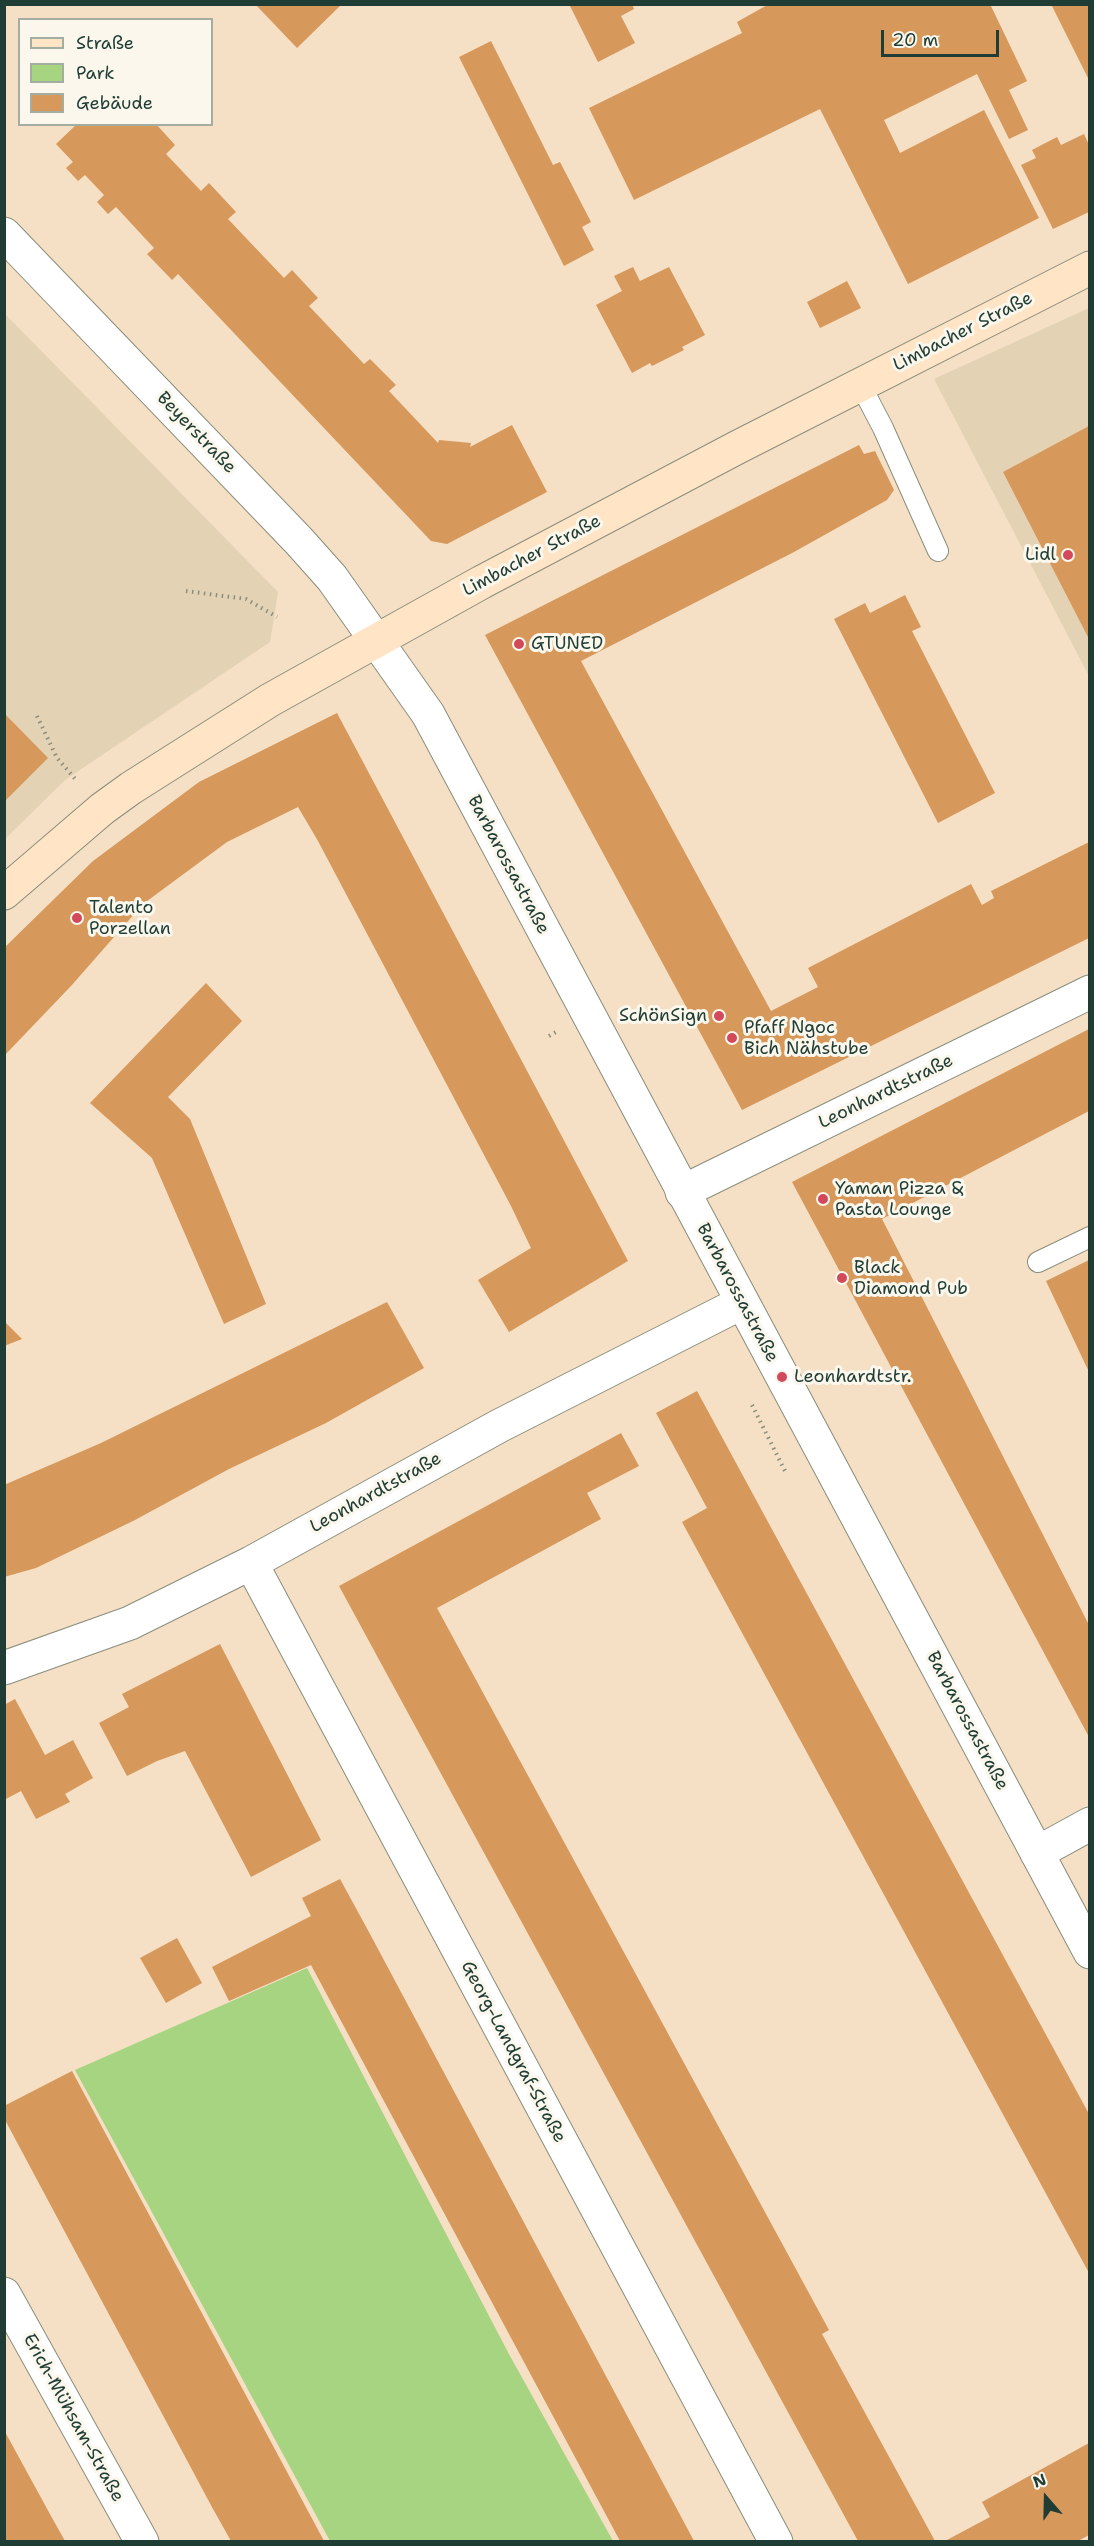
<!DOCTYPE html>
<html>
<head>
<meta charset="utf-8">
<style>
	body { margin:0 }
	#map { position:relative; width:1094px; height:2546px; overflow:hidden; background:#f5dfc5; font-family:"Shantell Sans",sans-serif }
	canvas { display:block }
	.frame { position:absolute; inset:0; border:6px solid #1f3d34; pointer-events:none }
	.legend { position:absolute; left:18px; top:18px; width:195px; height:108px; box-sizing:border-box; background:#fbf7ec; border:2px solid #a3ada2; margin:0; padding:8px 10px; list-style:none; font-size:18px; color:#1f3d34 }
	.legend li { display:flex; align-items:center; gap:12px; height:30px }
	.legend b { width:30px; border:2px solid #a3ada2 }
	.north { position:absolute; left:1016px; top:2468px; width:60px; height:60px; -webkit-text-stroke:4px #fbf7ec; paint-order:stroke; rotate:340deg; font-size:16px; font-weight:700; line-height:24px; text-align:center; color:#1f3d34 }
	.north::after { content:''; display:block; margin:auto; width:21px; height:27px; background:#1f3d34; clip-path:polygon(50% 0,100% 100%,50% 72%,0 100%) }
	.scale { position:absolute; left:881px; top:30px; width:118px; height:27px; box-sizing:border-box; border:3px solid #1f3d34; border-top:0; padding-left:8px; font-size:18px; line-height:21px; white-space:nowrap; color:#1f3d34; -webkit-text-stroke:4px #fbf7ec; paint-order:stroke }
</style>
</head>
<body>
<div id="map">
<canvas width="1094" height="2546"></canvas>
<div class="frame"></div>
<ul class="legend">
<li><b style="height:8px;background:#ffe4c6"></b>Straße</li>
<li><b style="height:16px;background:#a7d481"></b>Park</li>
<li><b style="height:16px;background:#d6985b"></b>Gebäude</li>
</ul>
<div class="north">N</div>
<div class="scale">20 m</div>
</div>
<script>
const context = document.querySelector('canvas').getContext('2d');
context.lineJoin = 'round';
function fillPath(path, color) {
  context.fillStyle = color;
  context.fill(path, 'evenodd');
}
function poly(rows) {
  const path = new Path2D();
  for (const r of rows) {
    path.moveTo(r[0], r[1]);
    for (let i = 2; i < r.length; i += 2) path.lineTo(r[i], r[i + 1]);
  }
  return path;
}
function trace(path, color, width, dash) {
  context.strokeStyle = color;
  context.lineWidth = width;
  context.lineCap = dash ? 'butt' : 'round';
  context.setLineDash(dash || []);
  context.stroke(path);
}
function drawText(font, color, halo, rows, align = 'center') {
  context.font = font + ' "Shantell Sans",sans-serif';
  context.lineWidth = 6;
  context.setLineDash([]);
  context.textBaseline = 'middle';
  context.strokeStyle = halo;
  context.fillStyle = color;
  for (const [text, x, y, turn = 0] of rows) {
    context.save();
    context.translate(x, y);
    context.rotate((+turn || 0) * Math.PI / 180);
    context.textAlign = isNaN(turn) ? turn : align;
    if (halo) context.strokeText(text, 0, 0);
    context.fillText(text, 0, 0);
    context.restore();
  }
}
const built = poly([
	[1089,308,1089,676,934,379],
	[5,314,278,592,270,642,65,780,5,839]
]);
const green = poly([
	[307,1968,510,2356,613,2541,330,2541,75,2070]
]);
const building = poly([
	[255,4,342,4,297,48],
	[569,4,632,4,634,9,621,16,635,43,598,62],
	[769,4,990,4,1027,81,1009,90,1028,130,1009,139,977,74,884,120,900,153,984,110,1039,218,908,284,820,109,634,200,589,108,742,33,737,22],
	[1051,4,1089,4,1089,77,1088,78],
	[491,41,553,165,560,162,591,222,582,227,594,250,564,266,459,57],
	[77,124,156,124,175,145,166,154,201,191,209,183,236,212,228,219,284,278,292,270,318,298,309,306,364,364,370,359,396,385,389,391,438,443,439,440,471,443,470,447,512,425,547,492,447,544,431,541,178,274,172,280,147,254,154,248,116,207,108,214,97,202,104,195,85,175,78,181,66,168,73,162,56,144],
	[1084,134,1089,145,1089,212,1053,229,1021,165,1036,158,1032,150,1057,137,1061,145],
	[633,267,640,281,669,267,705,335,682,347,684,350,652,366,650,363,632,373,596,305,622,291,614,276],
	[847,281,861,308,820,328,807,302],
	[1089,426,1089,639,1003,472],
	[859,445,864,454,875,451,894,490,887,500,794,552,581,661,771,1011,818,987,808,968,971,884,982,905,994,898,991,891,1089,842,1089,938,742,1110,485,635],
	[905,595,921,627,912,631,995,793,938,823,834,619,865,603,870,613],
	[337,713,628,1261,509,1332,478,1280,531,1248,511,1206,318,841,298,807,227,842,143,904,71,986,4,1056,4,948,93,861,199,782],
	[5,714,48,758,5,801],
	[206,983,242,1021,168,1097,190,1119,266,1304,224,1324,152,1158,90,1103],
	[1089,1029,1089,1111,882,1219,1089,1625,1089,1737,792,1182],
	[1089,1260,1089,1372,1046,1281],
	[387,1302,424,1368,326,1423,229,1469,135,1520,36,1568,4,1577,4,1485,101,1443],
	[4,1321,22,1339,4,1346],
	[697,1391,1089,2114,1089,2273,682,1522,707,1508,656,1413],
	[621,1433,639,1466,587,1493,601,1519,437,1608,829,2330,822,2334,935,2541,858,2541,339,1586],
	[220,1644,321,1840,251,1877,185,1751,157,1761,127,1776,99,1723,129,1707,122,1694],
	[15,1699,45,1755,73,1740,93,1778,65,1794,70,1802,36,1819,21,1791,4,1800,4,1705],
	[340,1879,370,1934,694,2541,620,2541,311,1965,229,2001,212,1967,311,1916,302,1898],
	[177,1938,202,1983,166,2003,140,1958],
	[72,2071,286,2470,324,2541,231,2541,213,2509,4,2118,4,2106],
	[4,2430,51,2516,65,2541,4,2541],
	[1089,2443,1089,2535,1078,2541,945,2541,990,2517,982,2502]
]);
const path = poly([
	[186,591,246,599,277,617],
	[37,716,57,758,77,781],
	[549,1036,558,1031],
	[752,1405,786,1473]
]);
const service = poly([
	[860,384,883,428,938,551],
	[1038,1262,1090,1237]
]);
const minor = poly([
	[682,1192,1090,992],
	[251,1563,776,2542],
	[4,1668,130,1623,251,1563,499,1426,741,1303],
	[1037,1853,1090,1824],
	[4,2294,142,2542]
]);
const tertiary = poly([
	[4,234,299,541,332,578,428,714,1090,1952]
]);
const secondary = poly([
	[4,893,102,809,131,788,270,700,482,582,738,447,1090,268]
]);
const markers = [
	[1068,555,6,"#d1495b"],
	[519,644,6,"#d1495b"],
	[77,918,6,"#d1495b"],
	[719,1016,6,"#d1495b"],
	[732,1038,6,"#d1495b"],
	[823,1199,6,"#d1495b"],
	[842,1278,6,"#d1495b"],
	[782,1377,6,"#d1495b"]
];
const streetNames = [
	["Limbacher Straße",963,332,-27],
	["Beyerstraße",196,433,46],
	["Limbacher Straße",532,556,-28],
	["Barbarossastraße",508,865,62],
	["Leonhardtstraße",886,1092,-26],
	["Barbarossastraße",737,1293,62],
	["Leonhardtstraße",376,1493,-29],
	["Barbarossastraße",967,1721,62],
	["Georg-Landgraf-Straße",513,2052,62],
	["Erich-Mühsam-Straße",73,2418,61]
];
const poiNames = [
	["Lidl",1056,555,"right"],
	["GTUNED",531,644],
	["Talento",89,908],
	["Porzellan",89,929],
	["SchönSign",707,1016,"right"],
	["Pfaff Ngoc",744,1028],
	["Bich Nähstube",744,1049],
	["Yaman Pizza &",835,1189],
	["Pasta Lounge",835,1210],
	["Black",854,1268],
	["Diamond Pub",854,1289],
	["Leonhardtstr.",794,1377]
];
fillPath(built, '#e4d2b5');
fillPath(green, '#a7d481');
fillPath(building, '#d6985b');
trace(service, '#8a8e7c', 22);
trace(minor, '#8a8e7c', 35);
trace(tertiary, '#8a8e7c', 35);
trace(secondary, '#8a8e7c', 35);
trace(path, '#8a8e7c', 4, [1.5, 4.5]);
trace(service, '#fff', 20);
trace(minor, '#fff', 33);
trace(tertiary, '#fff', 33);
trace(secondary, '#ffe4c6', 33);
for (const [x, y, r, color] of markers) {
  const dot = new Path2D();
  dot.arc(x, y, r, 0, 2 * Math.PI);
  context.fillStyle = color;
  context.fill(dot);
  trace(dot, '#fbf7ec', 2);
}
drawText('18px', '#1f3d34', '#fbf7ec', streetNames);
drawText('18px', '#1f3d34', '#fbf7ec', poiNames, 'left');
</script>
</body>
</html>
